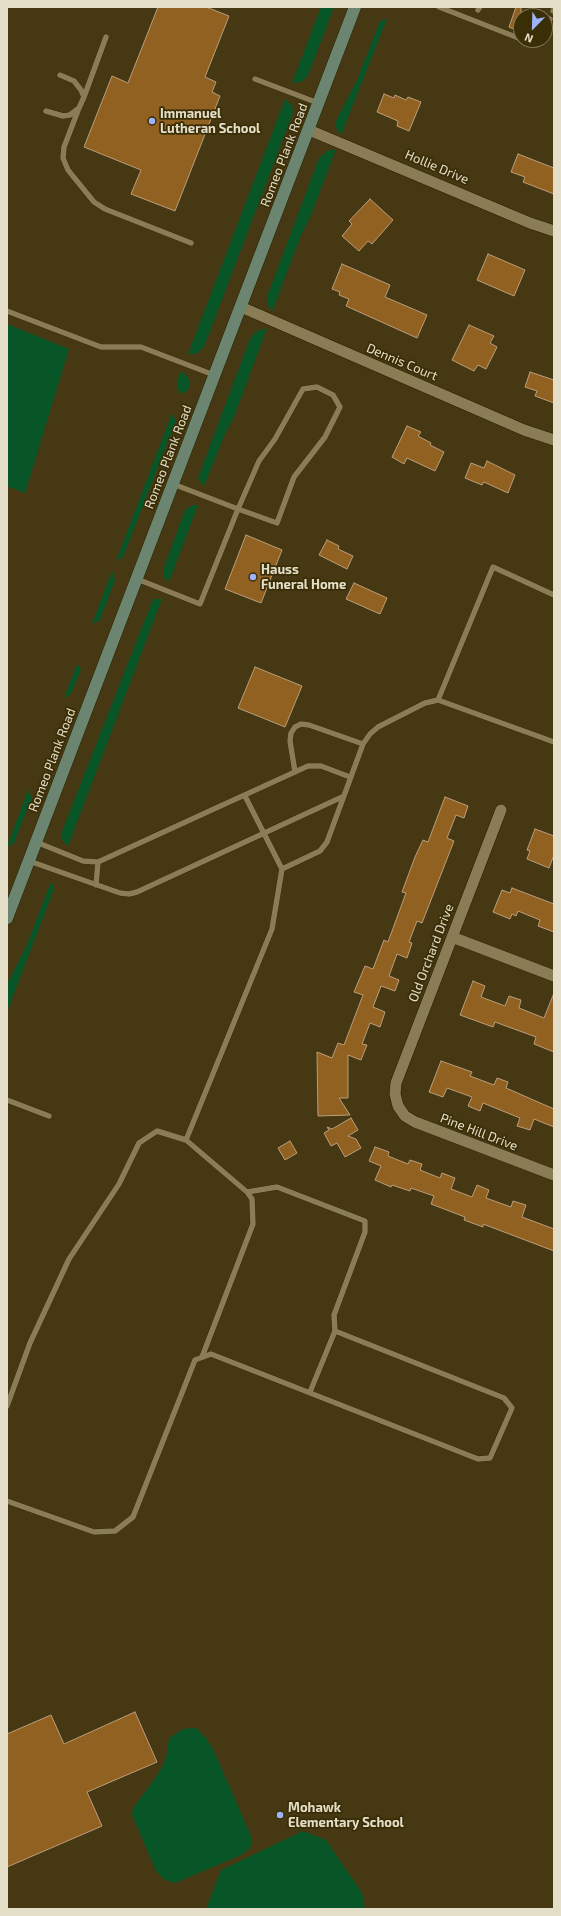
<!DOCTYPE html>
<html>
<head>
<meta charset="utf-8">
<style>
	body { margin:0 }
	#map { position:relative; width:561px; height:1916px; overflow:hidden; background:#453812; font-family:"Exo 2",sans-serif }
	canvas { display:block }
	.frame { position:absolute; inset:0; border:8px solid #e4ddc8; pointer-events:none }
	.north { position:absolute; left:513px; top:8px; width:40px; height:40px; box-sizing:border-box; background:#3a2e06; border:1px solid #7e7454; border-radius:50%; rotate:203deg; font-size:11px; font-weight:700; line-height:16px; text-align:center; color:#e4ddc8 }
	.north::after { content:''; display:block; margin:auto; width:14px; height:18px; background:#9db4fd; clip-path:polygon(50% 0,100% 100%,50% 72%,0 100%) }
</style>
</head>
<body>
<div id="map">
<canvas width="561" height="1916"></canvas>
<div class="frame"></div>
<div class="north">N</div>
</div>
<script>
const context = document.querySelector('canvas').getContext('2d');
context.lineJoin = 'round';
function fillPath(path, color) {
  context.fillStyle = color;
  context.fill(path, 'evenodd');
}
function poly(rows) {
  const path = new Path2D();
  for (const r of rows) {
    path.moveTo(r[0], r[1]);
    for (let i = 2; i < r.length; i += 2) path.lineTo(r[i], r[i + 1]);
  }
  return path;
}
function trace(path, color, width, dash) {
  context.strokeStyle = color;
  context.lineWidth = width;
  context.lineCap = dash ? 'butt' : 'round';
  context.setLineDash(dash || []);
  context.stroke(path);
}
function drawText(font, color, halo, rows, align = 'center') {
  context.font = font + ' "Exo 2",sans-serif';
  context.lineWidth = 3.5;
  context.setLineDash([]);
  context.textBaseline = 'middle';
  context.strokeStyle = halo;
  context.fillStyle = color;
  for (const [text, x, y, turn = 0] of rows) {
    context.save();
    context.translate(x, y);
    context.rotate((+turn || 0) * Math.PI / 180);
    context.textAlign = isNaN(turn) ? turn : align;
    if (halo) context.strokeText(text, 0, 0);
    context.fillText(text, 0, 0);
    context.restore();
  }
}
const green = poly([
	[321,7,334,7,308,76,301,82,292,83],
	[387,19,341,135,336,128,336,121,357,80,380,21],
	[285,99,292,105,293,113,204,347,196,354,188,354],
	[336,149,311,215,300,238,272,312,267,303,268,294,319,158,327,151],
	[7,324,69,349,25,493,7,486],
	[267,328,234,417,226,432,204,486,198,479,199,475,249,341,255,332],
	[181,371,188,377,190,385,187,391,179,394,177,381],
	[172,413,176,421,123,557,116,561],
	[193,505,198,505,169,582,163,576,163,570,185,510],
	[112,571,115,580,100,620,92,624],
	[153,599,162,599,68,846,63,842,61,834],
	[77,664,81,669,71,694,64,698],
	[28,790,32,798,14,843,7,847],
	[54,881,54,889,7,1012,7,984,26,947,49,887],
	[196,1728,206,1738,213,1749,251,1836,252,1844,248,1850,239,1856,175,1883,165,1880,156,1871,132,1815,133,1808,154,1780,163,1765,167,1754,169,1738,183,1729],
	[303,1831,326,1840,362,1893,365,1909,206,1909,221,1870]
]);
const building = poly([
	[158,7,206,7,229,16,205,77,216,82,212,92,220,96,175,211,131,194,141,170,84,147,112,76,128,83,158,7],
	[516,7,521,7,521,32,509,27,516,7],
	[384,94,394,98,395,95,406,100,408,97,421,102,409,131,397,126,398,121,377,112,384,94],
	[518,154,554,168,554,194,523,182,525,177,511,172,518,154],
	[370,199,393,220,372,244,368,241,359,251,342,236,352,224,349,221,370,199],
	[488,254,525,270,514,296,477,280,488,254],
	[342,264,390,285,385,297,427,315,417,338,346,306,349,299,339,295,340,292,332,289,342,264],
	[469,325,494,336,490,343,497,347,486,369,478,365,474,371,452,360,469,325],
	[530,372,554,380,554,403,535,396,537,391,525,387,530,372],
	[407,426,421,432,418,436,431,443,430,445,444,452,435,471,407,458,404,464,392,457,407,426],
	[487,461,515,475,508,493,484,482,482,485,465,478,471,463,484,468,487,461],
	[246,535,282,550,261,603,225,589,246,535],
	[327,540,339,546,338,549,353,556,347,569,319,555,327,540],
	[354,583,387,598,380,614,346,599,354,583],
	[255,667,302,686,285,727,238,708,255,667],
	[445,797,468,806,464,818,456,815,447,838,454,841,422,923,417,921,409,942,412,943,407,958,397,954,389,976,399,980,395,991,381,986,373,1007,385,1012,380,1027,370,1023,362,1044,367,1045,361,1060,348,1055,348,1098,339,1098,350,1115,318,1116,317,1052,332,1058,338,1043,344,1045,363,995,354,992,365,966,373,969,384,940,388,942,406,893,402,892,415,857,423,840,428,842,445,797],
	[535,829,554,836,554,855,549,868,527,859,530,851,527,850,535,829],
	[512,888,554,904,554,932,538,926,540,920,518,911,516,916,512,914,510,919,493,912,502,890,510,893,512,888],
	[473,981,485,986,481,997,505,1006,509,996,521,1000,519,1008,544,1018,554,993,554,1052,534,1044,536,1037,495,1022,493,1027,460,1015,473,981],
	[441,1061,472,1072,470,1076,494,1085,497,1078,508,1082,506,1088,554,1109,554,1127,534,1119,530,1130,517,1126,520,1118,483,1103,480,1111,468,1106,472,1097,447,1088,443,1097,429,1092,441,1061],
	[351,1118,358,1130,348,1136,356,1139,361,1148,345,1157,337,1143,331,1146,324,1133,329,1130,327,1127,332,1129,351,1118],
	[290,1141,297,1153,285,1160,278,1148,290,1141],
	[375,1147,389,1152,388,1156,408,1164,410,1160,422,1164,420,1170,440,1178,442,1173,455,1178,451,1189,472,1197,477,1185,489,1190,486,1198,511,1207,513,1201,526,1205,522,1217,554,1229,554,1251,483,1224,483,1227,464,1220,465,1217,431,1204,434,1196,411,1188,410,1191,392,1185,391,1187,375,1180,381,1166,369,1161,375,1147],
	[135,1712,157,1762,87,1792,102,1826,7,1867,7,1734,51,1715,64,1744,135,1712]
]);
const lane = poly([
	[439,7,521,39],
	[478,10,480,7],
	[553,11,554,9],
	[545,30,550,19],
	[522,40,527,42,533,40],
	[255,79,318,103],
	[84,97,106,37],
	[79,108,64,147,63,158,68,170,94,202,105,209,191,243],
	[46,111,63,116,70,115,79,108,84,97,81,90,74,81,60,75],
	[7,311,101,347,141,347,214,375],
	[317,387,333,395,340,407,325,437,294,477,277,523,238,509,259,461,275,439,303,389,317,387],
	[137,579,200,604,238,509,173,484],
	[438,700,493,567,554,595],
	[295,772,290,741,291,733,295,727,301,724,309,725,363,744],
	[245,796,282,869,320,851,327,842,363,744,370,734,378,727,425,703,438,700,554,742],
	[36,842,83,861,98,862,308,766,321,766,350,777],
	[29,861,120,893,129,894,137,892,342,797],
	[96,885,98,862],
	[7,1100,49,1116],
	[202,1357,253,1224,252,1199,247,1192,186,1140,272,929,282,869],
	[310,1392,335,1331],
	[7,1406,30,1343,69,1259,119,1184,139,1143,157,1131,186,1140],
	[7,1501,94,1532,115,1531,133,1517,195,1360,211,1354,478,1459,490,1458,512,1408,504,1398,335,1331,334,1315,365,1232,365,1221,277,1187,247,1192]
]);
const street = poly([
	[309,130,530,223,554,231],
	[241,307,524,430,554,440],
	[501,810,396,1083,395,1094,398,1106,405,1116,415,1122,554,1175],
	[452,937,554,976]
]);
const secondary = poly([
	[7,918,355,7]
]);
const markers = [
	[152,121,4,"#9db4fd"],
	[253,577,4,"#9db4fd"],
	[280,1815,4,"#9db4fd"]
];
const poiNames = [
	["Immanuel",160,114],
	["Lutheran School",160,129],
	["Hauss",261,570],
	["Funeral Home",261,585],
	["Mohawk",288,1808],
	["Elementary School",288,1823]
];
const streetNames = [
	["Romeo Plank Road",284,155,-69],
	["Hollie Drive",437,167,23],
	["Dennis Court",402,362,23],
	["Romeo Plank Road",168,457,-69],
	["Romeo Plank Road",52,760,-69],
	["Old Orchard Drive",431,953,-69],
	["Pine Hill Drive",479,1132,21]
];
fillPath(green, '#085628');
fillPath(building, '#906120');
trace(building, '#bb9e7d', 1);
trace(lane, '#291f03', 6);
trace(street, '#291f03', 12);
trace(secondary, '#291f03', 13);
trace(lane, '#8a7d56', 5.5);
trace(street, '#8a7d56', 11);
trace(secondary, '#6b8570', 12);
for (const [x, y, r, color] of markers) {
  const dot = new Path2D();
  dot.arc(x, y, r, 0, 2 * Math.PI);
  context.fillStyle = color;
  context.fill(dot);
  trace(dot, '#3a2e06', 1.5);
}
drawText('bold 13px', '#e4ddc8', '#3a2e06', poiNames, 'left');
drawText('13px', '#e4ddc8', '#3a2e06', streetNames);
</script>
</body>
</html>
